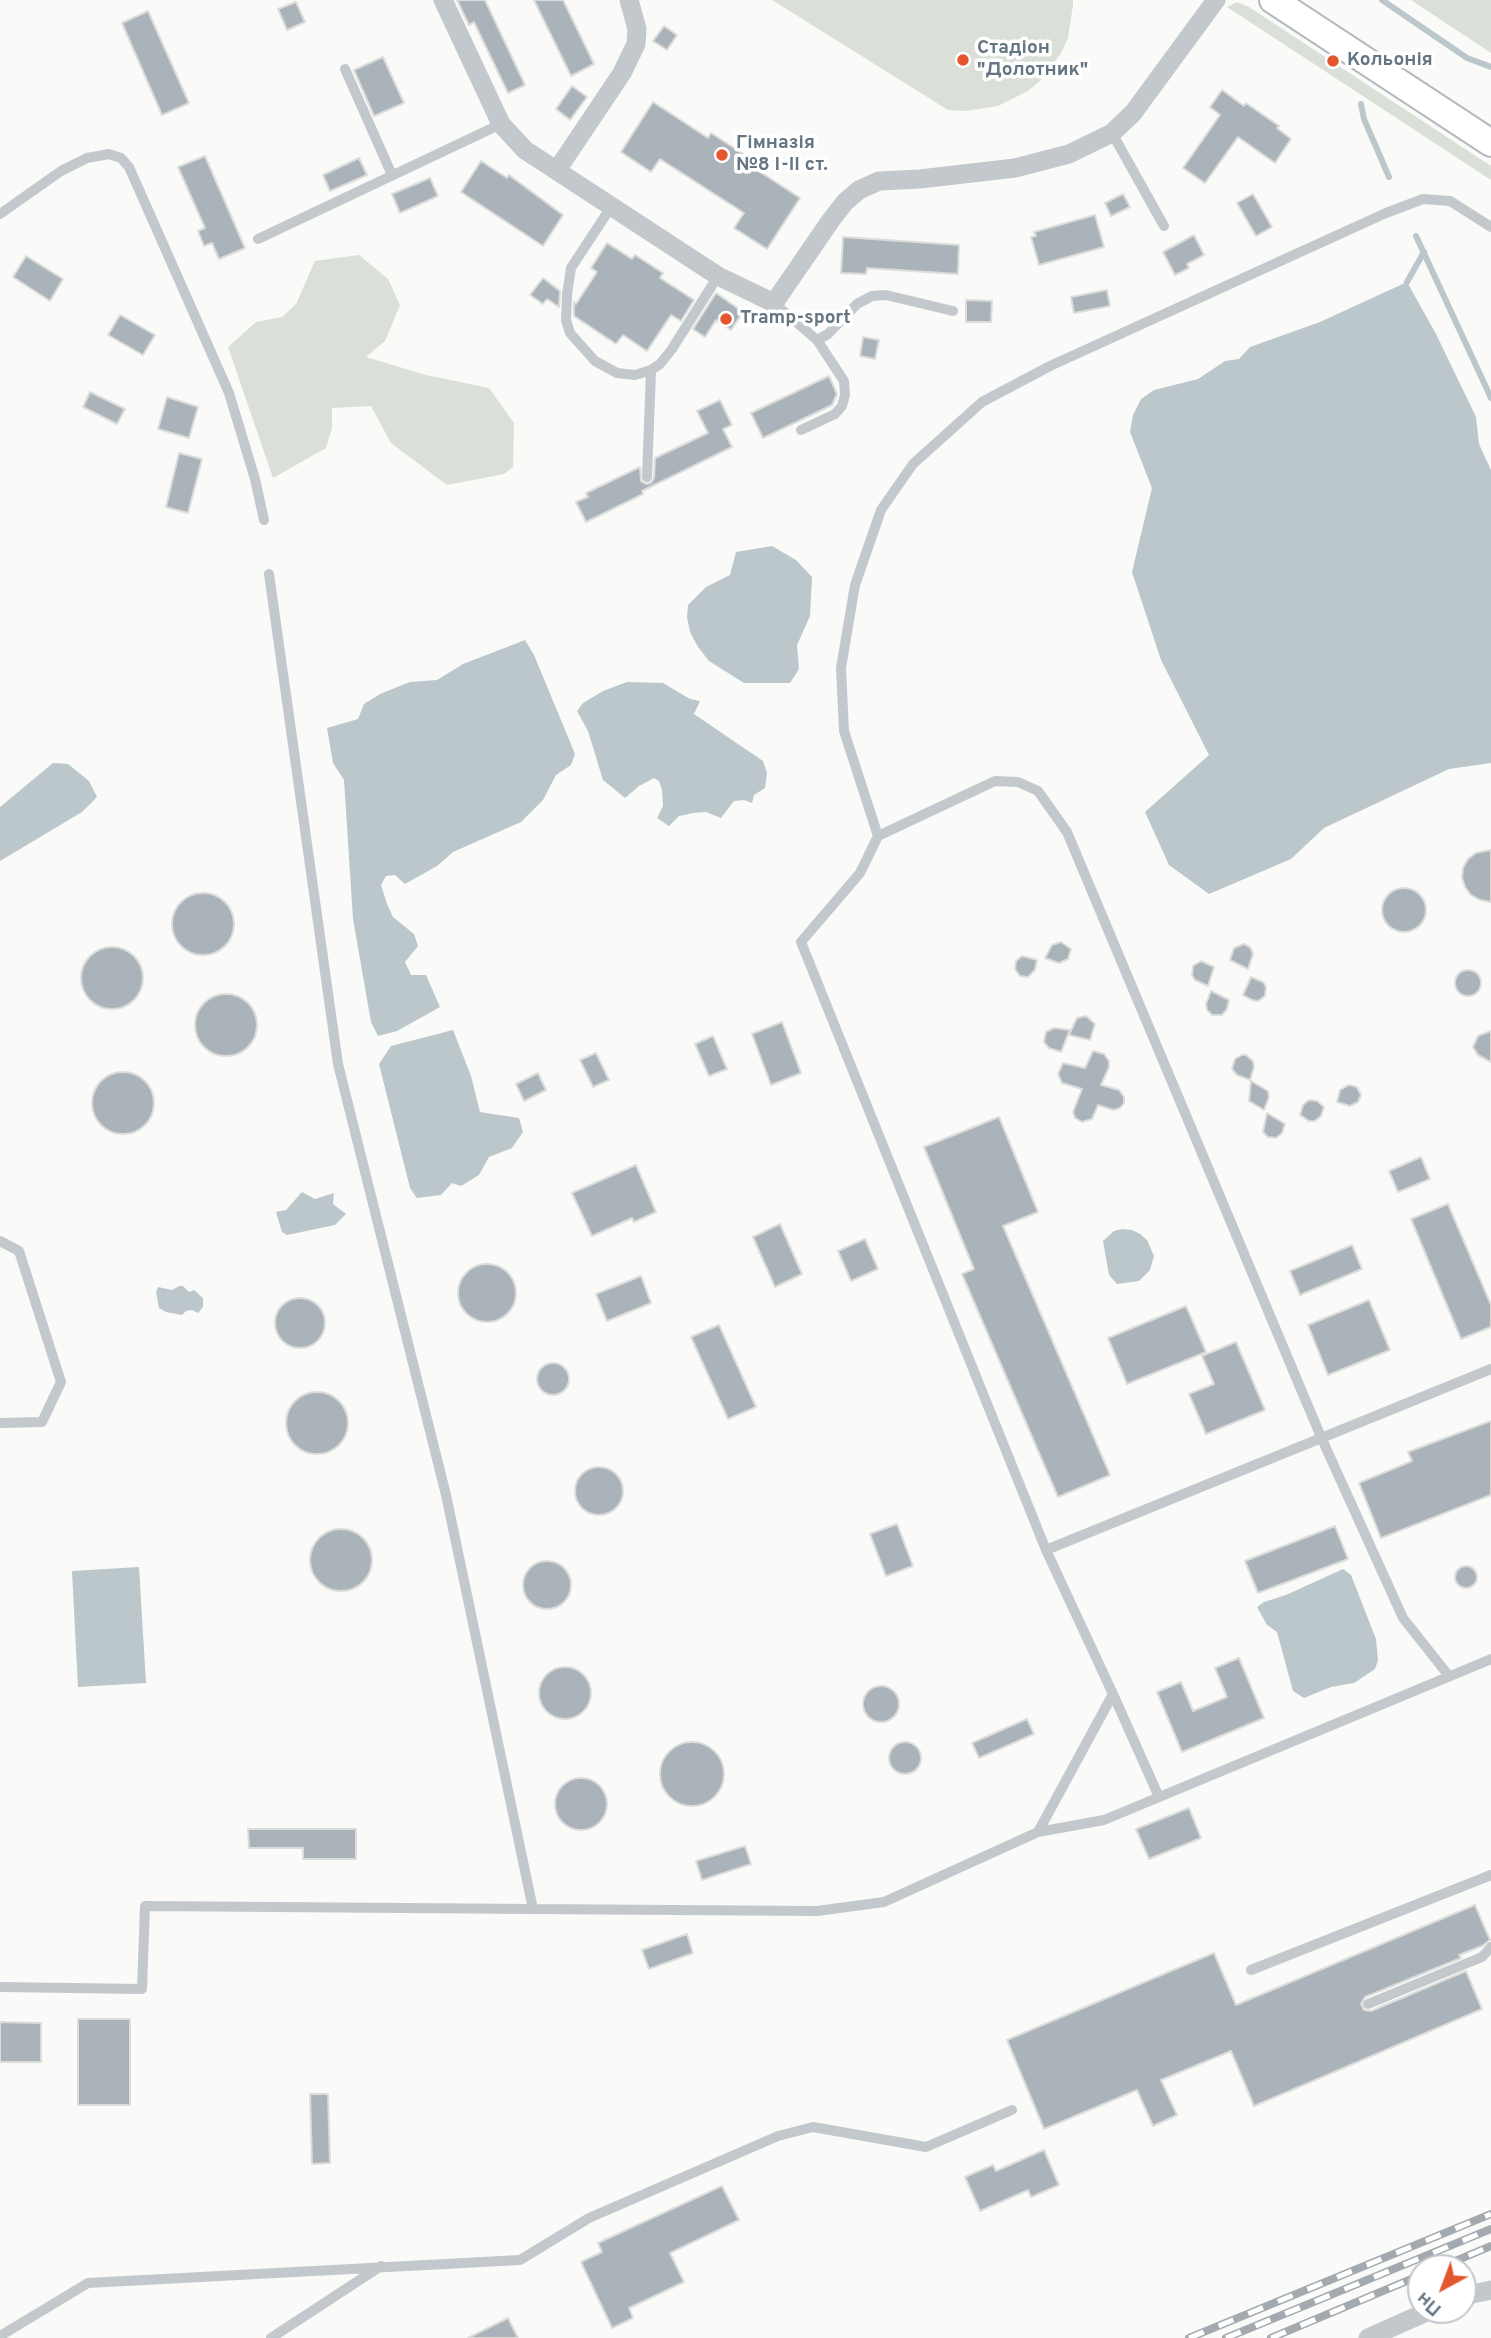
<!DOCTYPE html>
<html>
<head>
<meta charset="utf-8">
<style>
	body { margin:0 }
	#map { position:relative; width:1491px; height:2338px; overflow:hidden; background:#fafaf8; font-family:Overpass,sans-serif }
	canvas { display:block }
	.north { position:absolute; left:1407px; top:2254px; width:70px; height:70px; box-sizing:border-box; background:#fff; border:2px solid #c1c8cd; border-radius:50%; rotate:221deg; font-size:19px; font-weight:700; line-height:28px; text-align:center; color:#657683 }
	.north::after { content:''; display:block; margin:auto; width:24px; height:32px; background:#e4572e; clip-path:polygon(50% 0,100% 100%,50% 72%,0 100%) }
</style>
</head>
<body>
<div id="map">
<canvas width="1491" height="2338"></canvas>
<div class="north">Пн</div>
</div>
<script>
const context = document.querySelector('canvas').getContext('2d');
context.lineJoin = 'round';
function fillPath(path, color) {
  context.fillStyle = color;
  context.fill(path, 'evenodd');
}
function poly(rows) {
  const path = new Path2D();
  for (const r of rows) {
    if (r.length === 3) {
      path.moveTo(r[0] + r[2], r[1]);
      path.arc(r[0], r[1], r[2], 0, 2 * Math.PI);
      continue;
    }
    path.moveTo(r[0], r[1]);
    for (let i = 2; i < r.length; i += 2) path.lineTo(r[i], r[i + 1]);
  }
  return path;
}
function trace(path, color, width, dash) {
  context.strokeStyle = color;
  context.lineWidth = width;
  context.lineCap = dash ? 'butt' : 'round';
  context.setLineDash(dash || []);
  context.stroke(path);
}
function drawText(font, color, halo, rows, align = 'center') {
  context.font = font + ' Overpass,sans-serif';
  context.lineWidth = 7;
  context.setLineDash([]);
  context.textBaseline = 'middle';
  context.strokeStyle = halo;
  context.fillStyle = color;
  for (const [text, x, y, turn = 0] of rows) {
    context.save();
    context.translate(x, y);
    context.rotate((+turn || 0) * Math.PI / 180);
    context.textAlign = isNaN(turn) ? turn : align;
    if (halo) context.strokeText(text, 0, 0);
    context.fillText(text, 0, 0);
    context.restore();
  }
}
const green = poly([
	[772,0,1073,0,1073,5,1068,38,1061,53,1041,80,1028,91,998,106,965,111,948,110],
	[1411,0,1491,0,1491,53],
	[1237,2,1249,7,1491,166,1491,180,1227,7],
	[359,255,388,279,400,305,385,341,366,357,426,375,489,388,514,423,513,467,504,474,447,485,391,443,371,406,332,408,332,428,326,448,273,478,228,347,256,322,282,317,296,304,315,261]
]);
const water = poly([
	[1407,282,1436,334,1476,417,1479,444,1491,470,1491,763,1449,769,1324,828,1291,859,1209,894,1169,865,1145,812,1209,755,1161,660,1132,572,1152,488,1130,432,1133,415,1141,399,1154,390,1198,379,1225,361,1239,359,1250,347,1320,322],
	[772,546,796,560,812,577,810,616,797,645,799,669,790,683,744,683,709,661,698,647,690,632,687,617,688,605,706,587,730,575,736,552],
	[525,640,534,655,575,754,571,765,556,775,543,800,521,822,453,852,437,866,405,884,395,875,386,876,381,885,387,904,393,917,414,934,418,946,405,962,411,975,426,975,440,1007,397,1031,378,1036,371,1022,353,919,344,780,333,763,327,728,358,719,364,704,380,694,410,682,437,680,463,664],
	[627,682,663,683,690,699,700,701,694,714,763,761,767,773,765,788,754,795,752,803,744,800,734,801,721,818,706,812,693,813,679,816,669,826,657,818,663,806,662,790,659,781,654,778,639,786,625,798,603,780,588,731,577,711,583,703,603,691],
	[53,763,68,764,89,781,97,797,82,812,0,861,0,807],
	[453,1030,471,1076,480,1112,519,1118,523,1132,512,1148,489,1157,479,1175,461,1186,452,1183,441,1195,417,1198,410,1188,379,1064,391,1046],
	[302,1192,315,1199,334,1193,333,1204,346,1214,335,1225,287,1235,282,1232,276,1212,286,1210],
	[1122,1229,1132,1230,1140,1234,1147,1240,1154,1256,1150,1270,1139,1281,1117,1284,1109,1275,1103,1241,1114,1231],
	[179,1286,183,1286,189,1292,194,1290,203,1298,203,1307,198,1313,192,1310,186,1311,182,1315,166,1312,159,1308,156,1292,158,1287,172,1290],
	[139,1567,146,1683,78,1687,72,1571],
	[1343,1569,1351,1575,1376,1639,1378,1660,1375,1669,1354,1683,1331,1687,1304,1698,1293,1691,1277,1632,1267,1625,1257,1607,1264,1602,1286,1595]
]);
const stream = poly([
	[1382,0,1467,58,1491,67],
	[1361,104,1364,119,1389,177],
	[1416,236,1491,398],
	[1407,282,1424,252]
]);
const building = poly([
	[457,0,485,0,525,85,508,93,474,22,469,25,457,0],
	[534,0,563,0,594,64,571,76,534,0],
	[296,2,305,22,287,30,278,9,296,2],
	[148,11,189,103,162,115,122,23,148,11],
	[664,26,677,35,667,50,653,41,664,26],
	[383,57,404,103,374,116,354,70,383,57],
	[572,86,587,97,570,120,556,109,572,86],
	[1222,90,1244,106,1246,103,1279,126,1277,128,1291,139,1275,163,1238,137,1205,183,1183,168,1220,115,1210,107,1222,90],
	[653,102,708,138,711,133,748,157,745,162,800,198,767,249,734,228,744,213,660,159,651,172,621,152,653,102],
	[205,156,245,248,219,259,212,243,204,246,198,231,205,228,178,167,205,156],
	[359,158,367,175,330,191,323,175,359,158],
	[481,161,507,178,509,175,563,215,543,246,461,192,481,161],
	[430,178,438,196,400,213,392,194,430,178],
	[1123,194,1130,207,1111,216,1105,203,1123,194],
	[1253,194,1272,227,1256,236,1237,203,1253,194],
	[1095,215,1104,247,1039,265,1031,237,1036,236,1034,232,1095,215],
	[1194,235,1204,255,1187,264,1189,268,1175,275,1163,252,1194,235],
	[843,237,959,245,958,274,867,268,866,274,841,273,843,237],
	[607,243,632,259,635,255,663,273,660,278,694,300,681,321,671,315,647,351,623,335,616,344,574,316,574,302,576,304,597,272,591,268,607,243],
	[26,256,63,279,50,301,13,277,26,256],
	[543,278,560,291,559,307,547,299,543,304,530,295,543,278],
	[1107,290,1110,306,1074,313,1071,297,1107,290],
	[716,293,743,312,731,330,716,320,705,337,693,329,716,293],
	[966,300,992,301,991,322,966,322,966,300],
	[120,315,155,335,143,355,108,335,120,315],
	[863,337,879,340,875,359,860,356,863,337],
	[829,376,837,394,832,405,763,438,751,413,829,376],
	[90,392,125,409,117,424,83,407,90,392],
	[167,397,198,407,189,438,158,429,167,397],
	[720,400,732,425,723,429,732,447,642,491,643,494,586,522,576,502,588,497,586,493,640,467,641,481,646,484,651,483,654,478,655,458,708,433,697,411,720,400],
	[179,453,202,459,188,513,166,507,179,453],
	[1491,850,1491,902,1480,900,1471,895,1465,887,1462,878,1463,868,1468,859,1476,853,1491,850],
	[1404,910,22],
	[203,924,31],
	[1061,942,1071,949,1068,959,1059,963,1045,958,1052,945,1061,942],
	[1244,944,1250,947,1253,954,1248,969,1230,960,1234,948,1244,944],
	[112,978,31],
	[1022,956,1037,960,1035,970,1028,977,1020,976,1015,969,1016,961,1022,956],
	[1201,961,1214,967,1208,986,1195,980,1192,975,1193,966,1201,961],
	[1468,983,13],
	[1251,977,1263,982,1266,987,1265,996,1258,1001,1252,1000,1243,995,1251,977],
	[1211,991,1229,1000,1227,1009,1222,1015,1212,1015,1207,1010,1206,1004,1211,991],
	[226,1025,31],
	[1086,1016,1095,1024,1090,1040,1069,1035,1077,1018,1086,1016],
	[782,1022,801,1073,771,1085,752,1034,782,1022],
	[1054,1028,1070,1030,1061,1052,1049,1048,1044,1042,1046,1032,1054,1028],
	[1491,1031,1491,1062,1478,1055,1473,1047,1478,1036,1491,1031],
	[713,1036,727,1069,709,1076,695,1044,713,1036],
	[1093,1051,1104,1054,1109,1061,1109,1067,1101,1085,1119,1090,1124,1097,1124,1103,1120,1108,1114,1110,1098,1105,1092,1119,1082,1122,1075,1118,1073,1112,1082,1089,1062,1083,1058,1074,1063,1063,1085,1068,1093,1051],
	[596,1053,609,1080,593,1087,580,1060,596,1053],
	[1242,1055,1246,1055,1253,1061,1254,1067,1250,1080,1237,1075,1232,1069,1235,1059,1242,1055],
	[123,1103,31],
	[538,1073,546,1090,524,1101,516,1084,538,1073],
	[1251,1081,1268,1091,1269,1097,1264,1110,1249,1101,1251,1081],
	[1349,1085,1357,1087,1361,1095,1358,1102,1350,1106,1337,1102,1340,1090,1349,1085],
	[1309,1100,1317,1101,1324,1107,1321,1116,1315,1121,1309,1121,1300,1115,1303,1105,1309,1100],
	[1267,1113,1285,1124,1282,1133,1276,1138,1268,1137,1263,1132,1267,1113],
	[999,1117,1038,1212,1003,1226,1110,1475,1058,1497,962,1274,974,1269,924,1147,999,1117],
	[1421,1157,1430,1179,1398,1192,1389,1171,1421,1157],
	[636,1165,656,1212,634,1222,632,1218,592,1236,572,1193,636,1165],
	[1448,1204,1491,1305,1491,1327,1461,1339,1411,1219,1448,1204],
	[780,1224,802,1274,775,1287,753,1237,780,1224],
	[865,1239,878,1269,851,1281,838,1251,865,1239],
	[1352,1245,1362,1269,1300,1295,1290,1271,1352,1245],
	[487,1293,29],
	[641,1276,651,1303,607,1321,596,1294,641,1276],
	[300,1323,25],
	[1369,1300,1390,1350,1328,1375,1308,1325,1369,1300],
	[1186,1306,1206,1352,1127,1384,1108,1338,1186,1306],
	[719,1325,756,1407,728,1419,691,1337,719,1325],
	[1236,1342,1265,1410,1206,1434,1189,1394,1214,1384,1202,1356,1236,1342],
	[553,1379,16],
	[317,1423,31],
	[1491,1421,1491,1495,1381,1538,1359,1483,1412,1461,1408,1452,1491,1421],
	[599,1491,24],
	[897,1524,913,1566,886,1576,870,1534,897,1524],
	[1335,1526,1348,1559,1258,1593,1245,1561,1335,1526],
	[341,1560,31],
	[547,1585,24],
	[1466,1577,11],
	[1239,1658,1264,1718,1182,1752,1157,1692,1181,1682,1193,1711,1227,1697,1215,1668,1239,1658],
	[565,1693,26],
	[881,1704,18],
	[1027,1719,1034,1734,979,1758,972,1743,1027,1719],
	[692,1774,32],
	[905,1758,16],
	[581,1804,26],
	[1189,1808,1201,1838,1149,1859,1136,1829,1189,1808],
	[248,1829,356,1829,356,1859,303,1859,303,1848,249,1848,248,1829],
	[745,1846,751,1864,702,1880,696,1861,745,1846],
	[1475,1905,1490,1940,1482,1946,1459,1955,1461,1958,1365,1997,1361,2004,1364,2010,1371,2011,1466,1971,1482,2009,1254,2106,1231,2051,1161,2080,1177,2115,1153,2126,1137,2090,1044,2129,1007,2040,1214,1953,1236,2005,1475,1905],
	[687,1934,693,1953,649,1969,642,1950,687,1934],
	[78,2019,130,2019,130,2105,78,2105,78,2019],
	[0,2022,41,2023,41,2062,0,2062,0,2022],
	[310,2094,328,2094,330,2163,312,2164,310,2094],
	[1044,2150,1059,2185,1031,2197,1028,2190,980,2211,965,2177,993,2165,996,2171,1044,2150],
	[722,2186,739,2220,670,2253,684,2282,629,2308,633,2318,612,2328,581,2262,602,2252,598,2243,722,2186],
	[508,2318,518,2338,468,2338,508,2318]
]);
const lane = poly([
	[345,69,392,175],
	[1112,133,1164,226],
	[611,207,571,268,567,294,566,320,570,333,595,361,617,373,635,375,651,370,660,364,672,349,718,276],
	[0,214,61,171,87,158,109,154,121,158,129,167,229,393,255,479,264,520],
	[258,239,501,124],
	[774,303,817,340,844,381,845,395,842,406,835,414,801,430],
	[817,340,828,334,857,304,872,296,886,295,953,311],
	[647,477,651,370],
	[269,574,338,1064,446,1495,533,1909,817,1911,884,1902,1038,1832,1113,1694,1046,1550,801,942,860,873,878,836,844,731,841,668,855,585,881,510,913,464,982,402,1050,366,1386,213,1423,199,1450,201,1491,227],
	[878,836,995,781,1018,782,1038,791,1067,832,1321,1437,1403,1618,1449,1676],
	[0,1241,19,1251,61,1382,42,1422,0,1423],
	[1046,1550,1491,1369],
	[1113,1694,1159,1797],
	[1038,1832,1104,1820,1491,1659],
	[1251,1970,1491,1875],
	[0,1987,142,1989,145,1906,533,1909],
	[1368,2004,1482,1957,1491,1947],
	[0,2336,88,2283,520,2260,589,2218,778,2136,813,2127,926,2147,1012,2110],
	[271,2338,381,2266]
]);
const street = poly([
	[443,0,501,124,525,150,718,276,774,303,831,220,845,202,859,190,879,181,920,179,1015,168,1069,154,1112,133,1133,113,1216,0],
	[557,170,622,73,636,44,637,29,629,0],
	[1463,2296,1491,2290],
	[1368,2338,1431,2310]
]);
const secondary = poly([
	[1273,0,1491,143]
]);
const rail = poly([
	[1439,2268,1491,2246],
	[1189,2338,1491,2214],
	[1226,2338,1491,2229],
	[1271,2338,1421,2275]
]);
const markers = [
	[963,60,7,"#e4572e"],
	[1333,61,7,"#e4572e"],
	[722,155,7,"#e4572e"],
	[726,319,7,"#e4572e"]
];
const poiNames = [
	["Стадіон",977,49],
	["\"Долотник\"",977,71],
	["Кольонія",1347,61],
	["Гімназія",736,144],
	["№8 I-II ст.",736,166],
	["Tramp-sport",740,319]
];
fillPath(green, '#dadfd7');
fillPath(water, '#bbc7cb');
trace(stream, '#bbc7cb', 6);
fillPath(building, '#aab3b9');
trace(building, '#dcdcda', 2);
trace(secondary, '#b3babf', 30);
trace(lane, '#c3c8cc', 10);
trace(street, '#c3c8cc', 19);
trace(secondary, '#fff', 26);
trace(rail, '#a2aab0', 8);
trace(rail, '#fff', 5, [16]);
for (const [x, y, r, color] of markers) {
  const dot = new Path2D();
  dot.arc(x, y, r, 0, 2 * Math.PI);
  context.fillStyle = color;
  context.fill(dot);
  trace(dot, '#fff', 2.5);
}
drawText('bold 19px', '#657683', '#fff', poiNames, 'left');
</script>
</body>
</html>
